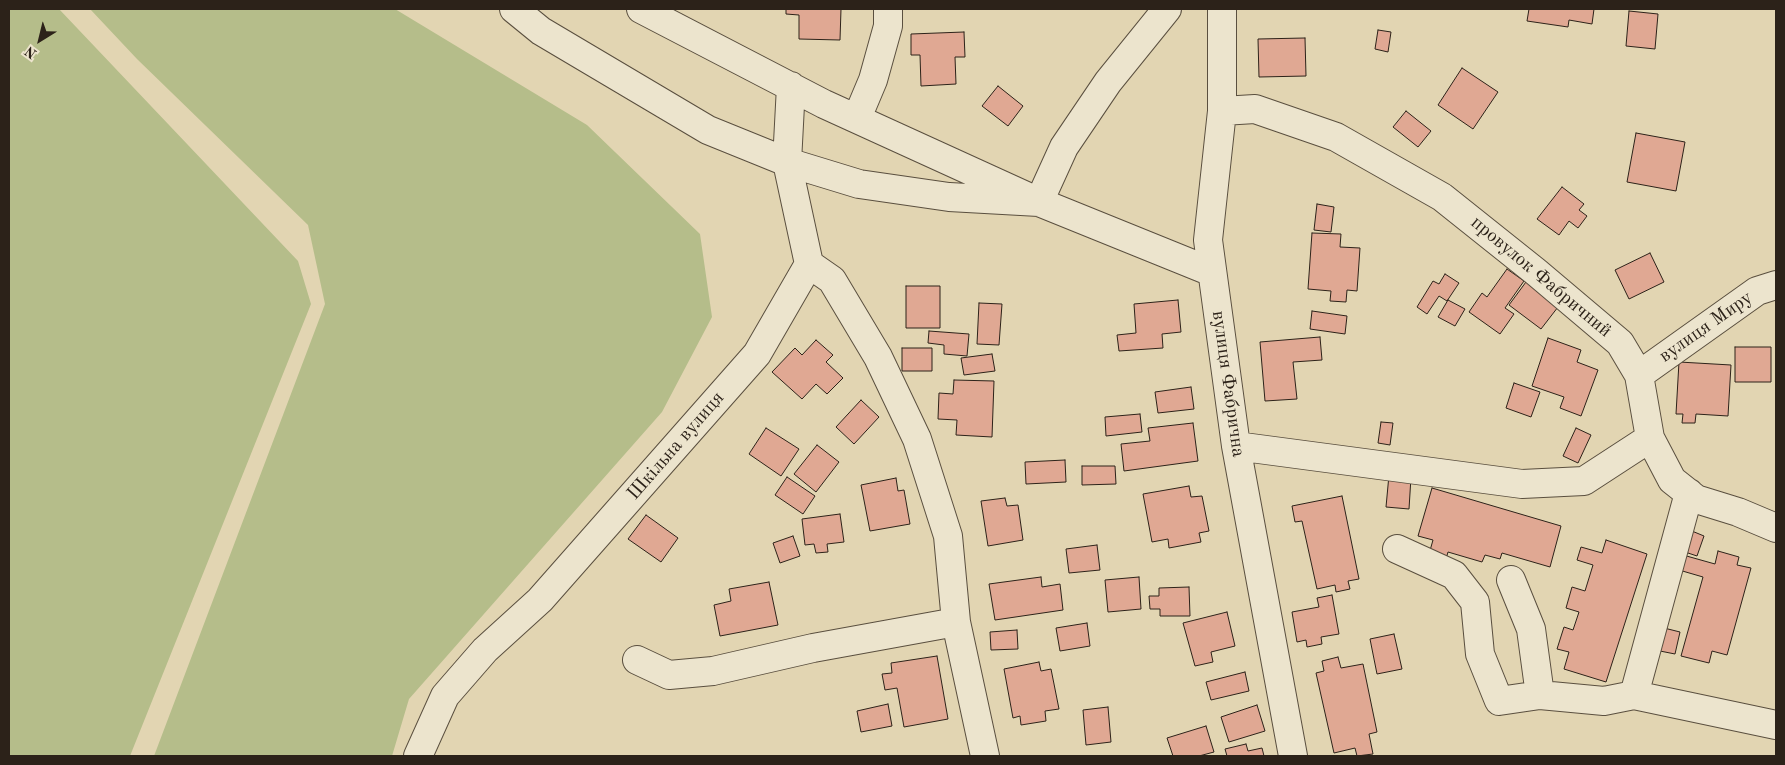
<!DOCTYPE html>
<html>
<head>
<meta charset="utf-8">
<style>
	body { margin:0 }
	#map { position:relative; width:1785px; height:765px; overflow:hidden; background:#e2d5b2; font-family:"Old Standard TT",serif }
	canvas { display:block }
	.frame { position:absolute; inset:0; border:10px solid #2c2219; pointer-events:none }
	.north { position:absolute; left:15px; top:15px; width:50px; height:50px; -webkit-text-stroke:4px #ece4cd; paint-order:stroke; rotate:216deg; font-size:14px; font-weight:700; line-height:20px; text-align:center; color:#2c2219 }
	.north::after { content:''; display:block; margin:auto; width:18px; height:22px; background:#2c2219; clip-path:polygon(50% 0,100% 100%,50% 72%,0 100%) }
</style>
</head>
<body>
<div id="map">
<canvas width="1785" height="765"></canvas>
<div class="frame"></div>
<div class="north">N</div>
</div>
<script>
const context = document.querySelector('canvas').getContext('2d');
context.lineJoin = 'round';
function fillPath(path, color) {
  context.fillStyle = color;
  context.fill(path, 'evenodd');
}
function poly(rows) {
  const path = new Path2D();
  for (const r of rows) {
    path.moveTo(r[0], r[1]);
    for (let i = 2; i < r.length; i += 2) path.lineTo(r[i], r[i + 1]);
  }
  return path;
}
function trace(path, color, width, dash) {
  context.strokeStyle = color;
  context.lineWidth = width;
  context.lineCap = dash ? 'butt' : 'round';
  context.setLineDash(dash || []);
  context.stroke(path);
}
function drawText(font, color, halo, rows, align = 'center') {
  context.font = font + ' "Old Standard TT",serif';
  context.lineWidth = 5;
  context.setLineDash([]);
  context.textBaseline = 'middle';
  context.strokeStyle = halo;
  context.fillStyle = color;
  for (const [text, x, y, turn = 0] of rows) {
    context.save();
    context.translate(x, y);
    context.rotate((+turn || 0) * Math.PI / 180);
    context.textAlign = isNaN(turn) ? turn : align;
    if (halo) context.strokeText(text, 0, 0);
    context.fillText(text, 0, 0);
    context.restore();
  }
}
const green = poly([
	[9,9,59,9,298,261,311,304,130,756,9,756],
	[90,9,395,9,587,125,700,234,712,317,662,412,409,699,392,756,154,756,325,304,308,225,137,59]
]);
const building = poly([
	[786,9,841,9,840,40,799,39,799,15,786,14,786,9],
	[1529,9,1594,9,1592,24,1569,20,1568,27,1527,21,1529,9],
	[1629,11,1658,14,1655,49,1626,46,1629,11],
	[1378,30,1391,32,1388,52,1375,49,1378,30],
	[964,32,965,57,955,57,956,84,921,86,920,55,911,55,911,34,964,32],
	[1305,38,1306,76,1259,77,1258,39,1305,38],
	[1462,68,1498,92,1473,129,1438,105,1462,68],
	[998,86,1023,106,1008,126,982,106,998,86],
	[1406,111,1431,131,1418,147,1393,127,1406,111],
	[1636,133,1685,142,1676,191,1627,182,1636,133],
	[1562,187,1584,204,1579,210,1587,216,1578,228,1569,221,1559,235,1537,219,1562,187],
	[1317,204,1334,207,1331,232,1314,230,1317,204],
	[1312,233,1341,234,1340,247,1360,248,1357,291,1347,290,1346,302,1330,301,1331,291,1308,289,1312,233],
	[1650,253,1664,282,1629,299,1615,270,1650,253],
	[1507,269,1524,281,1505,308,1514,314,1500,334,1469,312,1482,293,1487,297,1507,269],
	[1445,274,1459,283,1447,301,1439,296,1427,314,1417,307,1433,281,1439,284,1445,274],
	[1526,282,1558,307,1541,329,1509,305,1526,282],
	[906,286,940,286,940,328,906,328,906,286],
	[1178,300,1181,332,1162,334,1163,348,1119,351,1117,335,1136,333,1134,304,1178,300],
	[1448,300,1465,309,1455,326,1438,317,1448,300],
	[979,303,1002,304,999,345,977,344,979,303],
	[1312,311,1347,316,1345,334,1310,329,1312,311],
	[929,331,969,334,967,356,944,354,944,345,928,343,929,331],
	[1320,337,1322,360,1293,362,1297,399,1265,401,1260,342,1320,337],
	[1548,338,1581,350,1577,362,1598,370,1581,416,1560,408,1564,397,1532,386,1548,338],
	[816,340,833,355,826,362,843,378,827,394,816,384,802,399,772,372,795,348,802,355,816,340],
	[1735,347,1771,347,1771,382,1735,382,1735,347],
	[902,348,932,348,932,371,902,371,902,348],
	[992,354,995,371,964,375,961,358,992,354],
	[1679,362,1731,365,1728,416,1696,414,1695,423,1682,423,1683,414,1676,414,1679,362],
	[954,380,994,381,992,437,956,435,957,420,938,419,939,393,953,394,954,380],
	[1514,383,1540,392,1531,417,1506,408,1514,383],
	[1191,387,1194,409,1158,413,1155,392,1191,387],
	[861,400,879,417,854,444,836,427,861,400],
	[1140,414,1142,432,1106,436,1105,417,1140,414],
	[1381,422,1393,423,1390,445,1378,443,1381,422],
	[1193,423,1198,461,1124,471,1121,444,1150,441,1148,428,1193,423],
	[766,428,799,449,781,476,749,454,766,428],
	[1576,428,1591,435,1578,463,1563,456,1576,428],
	[817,445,839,462,816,492,794,474,817,445],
	[1065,460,1066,482,1026,484,1025,462,1065,460],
	[1082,466,1115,466,1116,484,1082,485,1082,466],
	[1389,475,1411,477,1409,509,1386,507,1389,475],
	[787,477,815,496,803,514,775,495,787,477],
	[896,478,898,491,904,490,910,524,870,531,861,485,896,478],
	[1189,486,1191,497,1202,496,1209,531,1199,533,1201,542,1169,548,1168,539,1152,542,1143,494,1189,486],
	[1432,488,1561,526,1550,567,1502,553,1500,559,1485,555,1482,562,1448,552,1446,559,1429,554,1433,540,1418,536,1432,488],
	[1342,496,1359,579,1348,581,1350,589,1336,592,1335,585,1317,589,1302,521,1295,522,1292,506,1342,496],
	[1005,498,1007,506,1018,505,1023,540,988,546,981,501,1005,498],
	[840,514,844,542,827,544,828,552,816,553,814,544,805,545,802,519,840,514],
	[646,515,678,538,661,562,628,539,646,515],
	[1687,529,1704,536,1697,556,1679,550,1687,529],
	[793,536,800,556,780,563,773,543,793,536],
	[1606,540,1647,554,1606,682,1564,669,1569,652,1557,649,1564,627,1573,630,1579,612,1566,608,1572,587,1585,591,1593,565,1577,560,1581,547,1602,553,1606,540],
	[1097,545,1100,570,1069,573,1066,549,1097,545],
	[1718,551,1739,557,1737,565,1751,568,1727,655,1712,651,1709,663,1681,656,1703,577,1679,570,1683,555,1715,564,1718,551],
	[1041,577,1042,587,1060,584,1063,610,995,620,989,584,1041,577],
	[1139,577,1141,609,1108,612,1105,580,1139,577],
	[769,582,778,625,720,636,714,605,731,601,729,589,769,582],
	[1189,587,1190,616,1160,616,1160,609,1150,609,1149,596,1159,596,1159,588,1189,587],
	[1332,595,1339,634,1321,637,1322,644,1307,647,1306,640,1297,642,1292,612,1319,607,1317,598,1332,595],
	[1227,612,1235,646,1211,652,1213,662,1195,666,1183,623,1227,612],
	[1087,623,1090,646,1060,651,1056,628,1087,623],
	[1660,627,1680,632,1675,654,1655,650,1660,627],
	[1017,630,1018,649,991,650,990,632,1017,630],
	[1394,634,1402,669,1377,674,1370,639,1394,634],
	[937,656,948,719,904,727,897,688,885,690,882,674,892,673,891,663,937,656],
	[1338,657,1341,668,1363,664,1377,732,1369,734,1373,754,1357,756,1355,748,1334,753,1316,673,1324,671,1322,661,1338,657],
	[1039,662,1041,671,1051,669,1059,709,1045,711,1046,721,1021,725,1020,716,1013,718,1004,669,1039,662],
	[1245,672,1249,691,1211,700,1206,682,1245,672],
	[888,704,892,726,861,732,857,711,888,704],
	[1257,705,1265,731,1229,742,1221,717,1257,705],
	[1108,707,1111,742,1086,745,1083,710,1108,707],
	[1206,726,1214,752,1199,756,1173,756,1167,738,1206,726],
	[1246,744,1248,751,1262,748,1264,756,1227,756,1225,749,1246,744]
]);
const minor = poly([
	[514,9,541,31,708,130,787,162,859,184,949,197,1039,202,1064,147,1108,82,1167,9],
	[641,9,824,104,1039,202,1212,272],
	[1222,9,1222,111,1208,240,1236,446,1293,756],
	[1222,111,1255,109,1336,137,1442,197,1536,272,1620,343,1639,375,1650,438,1672,480,1696,499,1738,512,1776,528],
	[857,118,873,80,888,26,888,9],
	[809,264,832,280,878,357,917,439,948,536,956,622,985,756],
	[1639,375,1757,291,1776,285],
	[1236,446,1522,484,1584,481,1650,438],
	[1397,549,1454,575,1475,602,1480,654,1499,701,1540,695,1604,701,1634,695,1689,493],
	[1511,580,1531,629,1540,695],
	[637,660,669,675,713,671,813,648,956,622],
	[1634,695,1776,725],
	[418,756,445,696,485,650,540,600,757,354,809,264,787,162,791,86]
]);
const streetNames = [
	["провулок Фабричний",1541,277,40],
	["вулиця Миру",1706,327,-35],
	["вулиця Фабрична",1228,384,82],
	["Шкільна вулиця",676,446,-49]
];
fillPath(green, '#b5bd8a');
fillPath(building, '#e0a893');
trace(building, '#2c2219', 1);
trace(minor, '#5a4f3f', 30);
trace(minor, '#ece4cd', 28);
drawText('19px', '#2c2219', '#ece4cd', streetNames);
</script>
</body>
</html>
